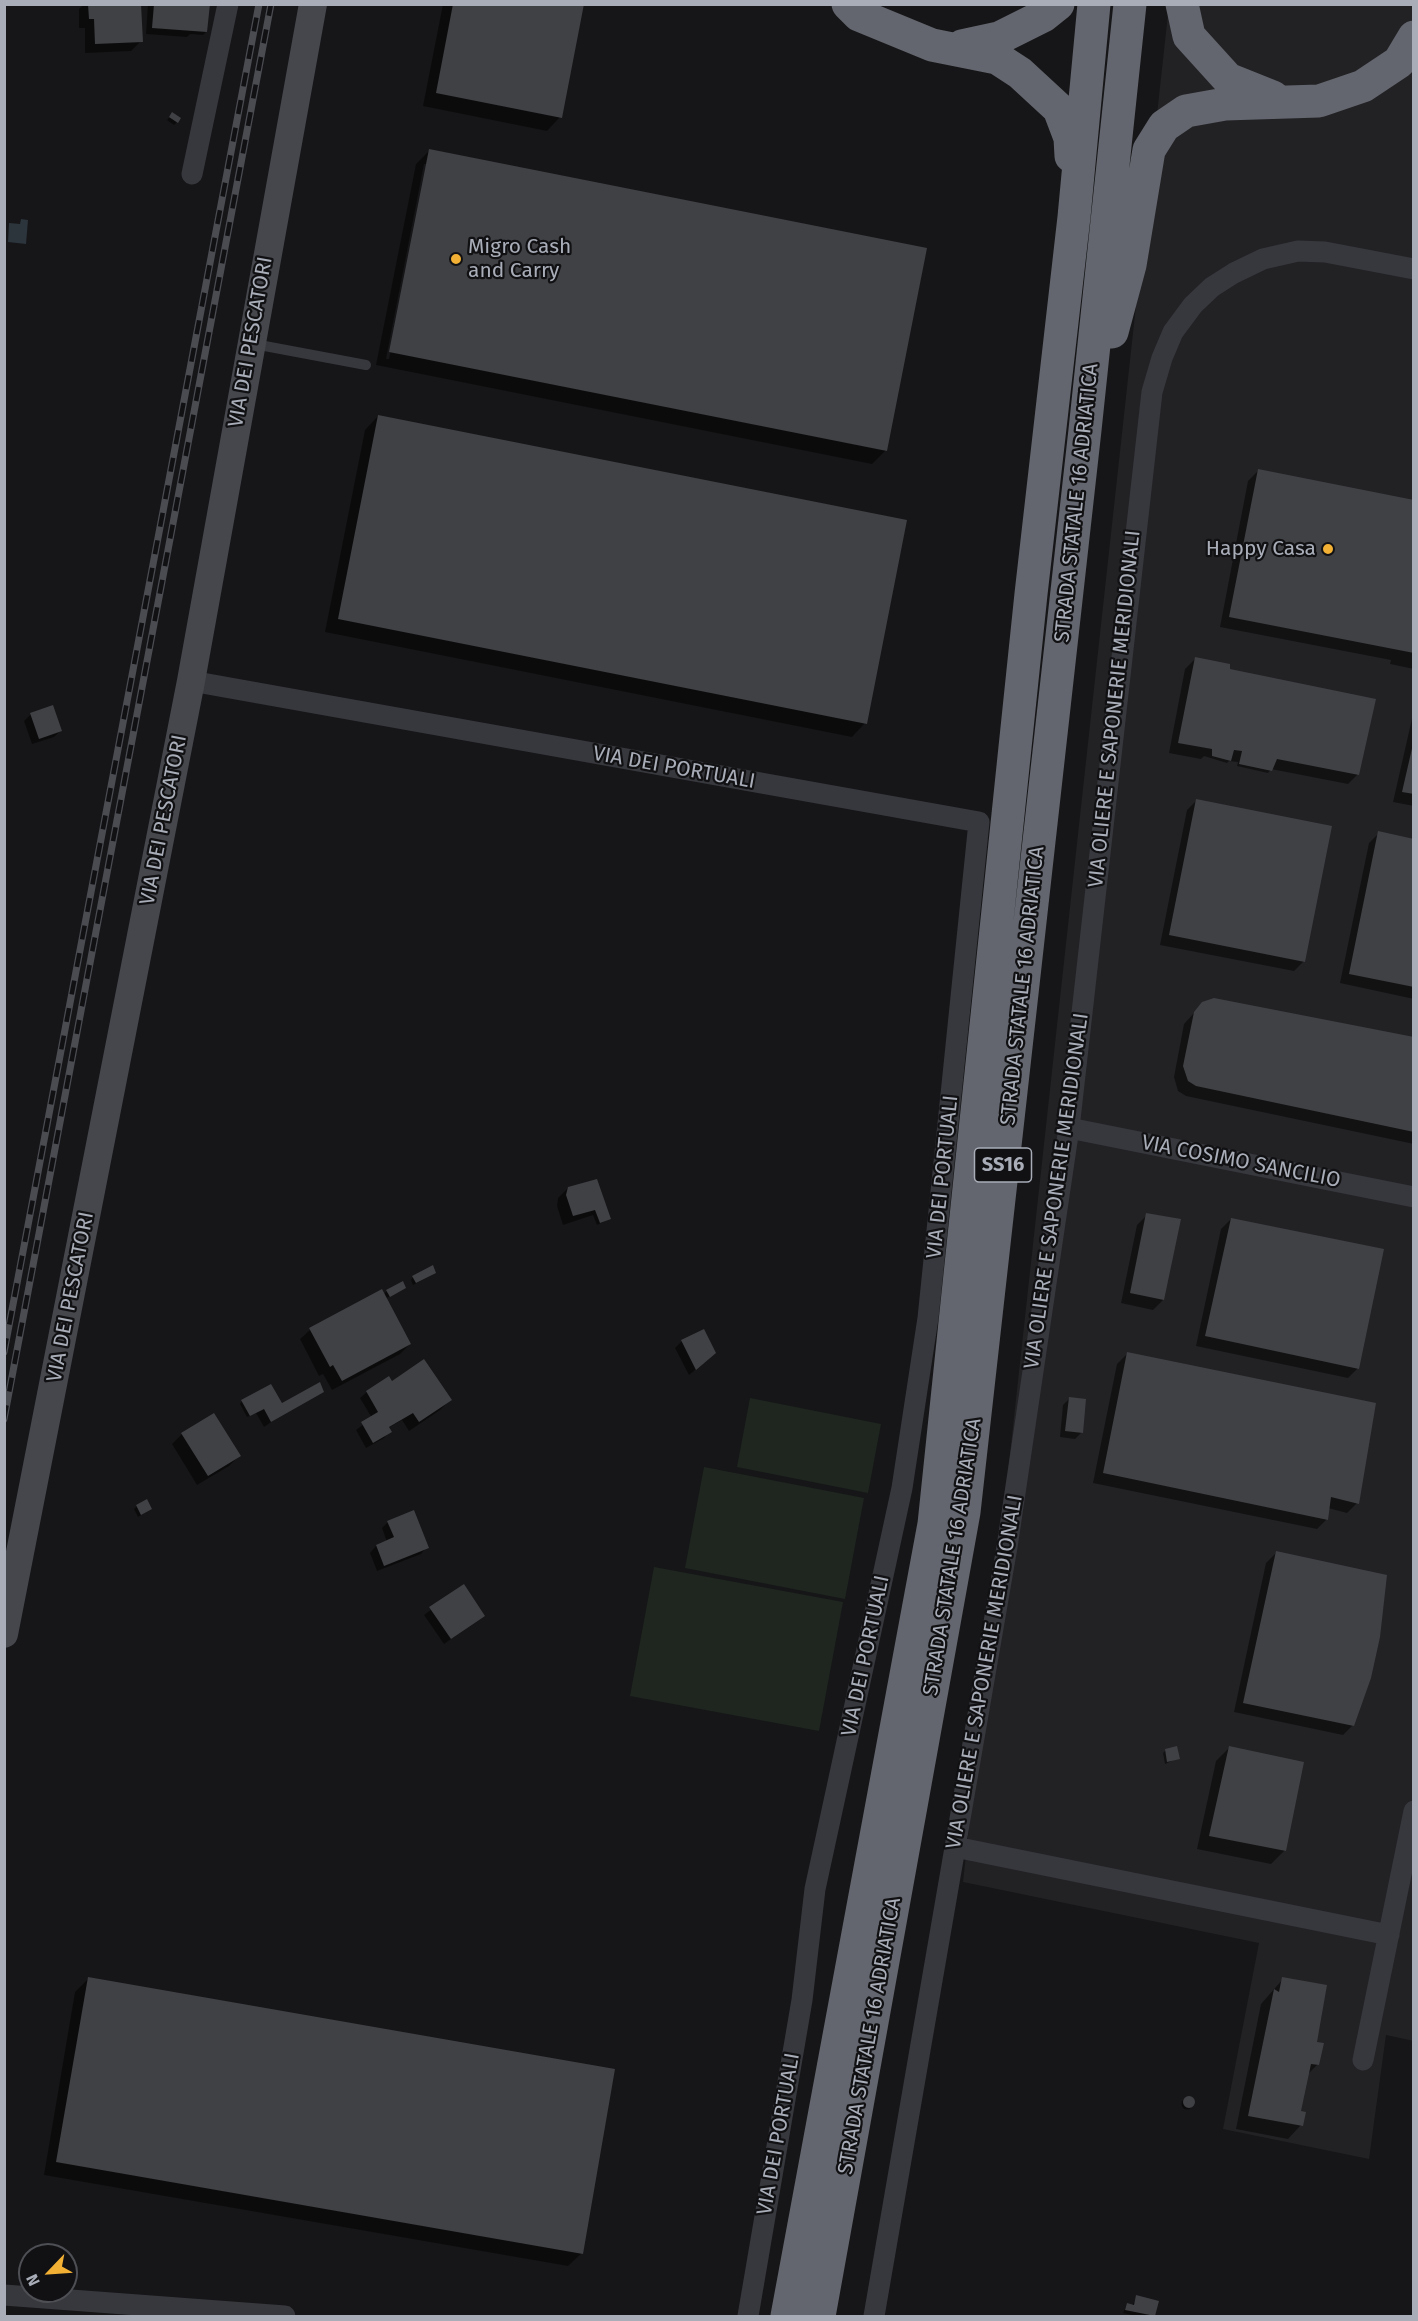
<!DOCTYPE html>
<html>
<head>
<meta charset="utf-8">
<style>
	body { margin:0 }
	#map { position:relative; width:1418px; height:2321px; overflow:hidden; background:#161618; font-family:"Fira Sans",sans-serif }
	canvas { display:block }
	.frame { position:absolute; inset:0; border:6px solid #a8adb8; pointer-events:none }
	.north { position:absolute; left:18px; top:2243px; width:60px; height:60px; box-sizing:border-box; background:#111113; border:2px solid #4d4f55; border-radius:50%; rotate:245deg; font-size:16px; font-weight:700; line-height:24px; text-align:center; color:#a8adb8 }
	.north::after { content:''; display:block; margin:auto; width:21px; height:27px; background:#f2b134; clip-path:polygon(50% 0,100% 100%,50% 72%,0 100%) }
</style>
</head>
<body>
<div id="map">
<canvas width="1418" height="2321"></canvas>
<div class="frame"></div>
<div class="north">N</div>
</div>
<script>
const context = document.querySelector('canvas').getContext('2d');
context.lineJoin = 'round';
function fillPath(path, color) {
  context.fillStyle = color;
  context.fill(path, 'evenodd');
}
function poly(rows) {
  const path = new Path2D();
  for (const r of rows) {
    if (r.length === 3) {
      path.moveTo(r[0] + r[2], r[1]);
      path.arc(r[0], r[1], r[2], 0, 2 * Math.PI);
      continue;
    }
    path.moveTo(r[0], r[1]);
    for (let i = 2; i < r.length; i += 2) path.lineTo(r[i], r[i + 1]);
  }
  return path;
}
function trace(path, color, width, dash) {
  context.strokeStyle = color;
  context.lineWidth = width;
  context.lineCap = dash ? 'butt' : 'round';
  context.setLineDash(dash || []);
  context.stroke(path);
}
function drawText(font, color, halo, rows, align = 'center') {
  context.font = font + ' "Fira Sans",sans-serif';
  context.lineWidth = 4.5;
  context.setLineDash([]);
  context.textBaseline = 'middle';
  context.strokeStyle = halo;
  context.fillStyle = color;
  for (const [text, x, y, turn = 0] of rows) {
    context.save();
    context.translate(x, y);
    context.rotate((+turn || 0) * Math.PI / 180);
    context.textAlign = isNaN(turn) ? turn : align;
    if (halo) context.strokeText(text, 0, 0);
    context.fillText(text, 0, 0);
    context.restore();
  }
}
const built = poly([
	[1169,5,1413,5,1414,2041,1386,2035,1369,2159,1223,2129,1259,1943,963,1882]
]);
const green = poly([
	[750,1398,881,1424,868,1493,737,1467],
	[704,1467,864,1498,845,1599,685,1568],
	[654,1567,843,1602,819,1731,630,1696]
]);
const water = poly([
	[21,219,28,220,26,244,8,242,9,223,20,224]
]);
const shadow = poly([
	[84,4,140,4,141,41,131,51,85,53,85,28,79,28,79,9],
	[148,4,195,4,206,32,203,35,190,34,187,37,146,34],
	[443,4,582,4,560,117,547,131,423,106],
	[170,117,177,122,174,125,167,120],
	[429,151,886,450,872,464,376,365,416,164],
	[424,164,427,164,389,359,386,359],
	[378,416,865,723,852,737,325,632,365,430],
	[1258,471,1414,502,1414,669,1390,664,1391,660,1220,627,1248,481],
	[1195,659,1228,670,1358,774,1348,784,1271,769,1268,773,1237,766,1238,762,1229,761,1227,763,1204,756,1201,759,1169,753,1185,669],
	[1414,710,1414,806,1393,802],
	[31,714,60,731,54,737,32,744,24,721],
	[1197,800,1304,961,1294,971,1160,945,1187,810],
	[1379,833,1414,840,1414,999,1340,983,1369,843],
	[1203,1003,1414,1039,1414,1144,1186,1096,1178,1091,1174,1077,1184,1024],
	[568,1188,609,1219,597,1225,593,1215,563,1225,557,1206,558,1198],
	[1147,1215,1163,1300,1153,1310,1121,1303,1137,1225],
	[1231,1219,1358,1368,1348,1378,1196,1346,1221,1229],
	[432,1275,413,1285,411,1280,413,1277],
	[404,1288,385,1299,410,1344,400,1354,332,1390,323,1374,319,1376,300,1339,310,1330,381,1291,383,1295,387,1291],
	[703,1331,708,1359,689,1375,675,1348,681,1342],
	[1127,1354,1357,1503,1347,1513,1328,1508,1327,1519,1317,1529,1093,1483,1117,1364],
	[391,1383,450,1400,440,1410,409,1431,402,1420,388,1428,390,1431,384,1438,366,1448,356,1430,372,1418,360,1398,367,1392],
	[1069,1399,1082,1432,1075,1439,1060,1437,1063,1405],
	[242,1401,281,1406,284,1413,264,1427,256,1413,247,1417,240,1404],
	[182,1434,239,1456,229,1466,197,1485,172,1444],
	[137,1506,150,1509,138,1517,134,1509],
	[388,1522,427,1547,421,1554,377,1571,370,1553,376,1546,387,1542,382,1528],
	[1276,1553,1353,1725,1343,1735,1234,1712,1266,1563],
	[463,1586,483,1616,444,1644,424,1615],
	[1229,1748,1285,1850,1271,1864,1197,1849,1216,1761],
	[1166,1750,1178,1758,1165,1764,1163,1753],
	[88,1979,582,2253,568,2266,44,2175,75,1992],
	[1283,1979,1315,2043,1318,2064,1307,2075,1299,2113,1301,2125,1288,2139,1236,2129,1261,2004],
	[1187,2104,5.5],
	[1137,2297,1157,2302,1153,2316,1136,2316,1123,2313,1127,2305,1132,2306]
]);
const building = poly([
	[88,4,141,4,143,42,95,44,94,19,89,19],
	[154,4,210,4,207,32,152,28],
	[453,4,584,4,562,118,436,93],
	[172,112,181,118,178,123,169,117],
	[429,149,927,248,887,451,389,352],
	[378,415,907,520,867,724,338,619],
	[1258,469,1414,500,1414,653,1229,617],
	[1195,657,1230,664,1230,669,1376,699,1359,775,1277,759,1272,771,1239,764,1242,751,1234,750,1231,761,1212,756,1212,749,1178,743],
	[53,705,62,731,39,739,30,713],
	[1413,744,1414,744,1414,794,1402,792],
	[1196,799,1332,826,1305,962,1169,935],
	[1378,831,1414,839,1414,987,1349,974],
	[1214,998,1414,1037,1414,1132,1196,1086,1188,1081,1183,1066,1194,1012,1202,1002],
	[597,1179,611,1219,600,1223,595,1210,573,1216,566,1195,568,1187],
	[1146,1213,1181,1219,1164,1300,1130,1293],
	[1231,1218,1384,1249,1359,1369,1205,1336],
	[433,1265,436,1273,416,1283,412,1276],
	[403,1281,406,1288,390,1297,386,1290],
	[382,1289,411,1344,342,1381,333,1365,330,1367,309,1328],
	[704,1329,716,1353,696,1370,681,1340],
	[1127,1352,1376,1403,1359,1504,1331,1497,1328,1520,1103,1473],
	[424,1359,452,1400,419,1422,413,1413,389,1427,392,1432,373,1443,361,1422,378,1412,366,1391,389,1376,392,1381],
	[320,1382,324,1392,271,1422,264,1409,250,1416,241,1400,271,1384,282,1403],
	[1069,1397,1086,1399,1083,1433,1065,1431],
	[214,1413,241,1456,208,1476,181,1433],
	[147,1499,152,1509,141,1515,136,1505],
	[414,1510,429,1548,384,1566,376,1545,394,1537,387,1521],
	[1276,1551,1387,1575,1380,1637,1371,1678,1354,1726,1243,1703],
	[464,1584,485,1616,451,1639,429,1607],
	[1177,1746,1180,1759,1167,1762,1165,1749],
	[1229,1746,1304,1762,1286,1851,1209,1836],
	[88,1977,615,2069,583,2254,56,2162],
	[1282,1977,1327,1985,1317,2042,1324,2043,1319,2065,1311,2064,1301,2111,1306,2112,1303,2126,1248,2116,1274,1989,1279,1992],
	[1189,2102,6],
	[1136,2295,1159,2301,1155,2316,1125,2310,1127,2303,1134,2305]
]);
const lane = poly([
	[254,344,366,365]
]);
const street = poly([
	[192,174,228,4],
	[191,681,979,822,928,1318,902,1488,815,1889,802,2000,748,2316],
	[1069,1128,1414,1197],
	[955,1847,1389,1935],
	[1363,2060,1414,1811],
	[4,2295,285,2316],
	[874,2316,1007,1547,1069,1128,1152,392,1162,358,1173,332,1193,305,1212,287,1234,273,1263,259,1298,251,1325,252,1414,269]
]);
const secondary = poly([
	[4,1634,191,681,313,4]
]);
const highway = poly([
	[848,4,859,15,932,45,997,58,1020,73,1059,109,1070,138,1071,156],
	[1182,4,1189,36,1228,79,1273,97],
	[962,46,999,38,1043,16,1058,4],
	[1112,332,1130,265,1149,150,1164,126,1186,111,1225,104,1319,101,1363,86,1399,62,1414,37],
	[787,2316,934,1524,1031,594,1074,217,1094,4],
	[819,2316,964,1512,1085,430,1130,4]
]);
const rail = poly([
	[4,1352,259,4],
	[4,1419,271,4]
]);
const markers = [
	[456,259,6,"#f2b134"],
	[1328,549,6,"#f2b134"]
];
const shields = [
	[1003,1165,57]
];
const shieldNames = [
	["SS16",1003,1165]
];
const poiNames = [
	["Migro Cash",468,247],
	["and Carry",468,271],
	["Happy Casa",1316,549,"right"]
];
const streetNames = [
	["VIA DEI PESCATORI",251,342,-80],
	["STRADA STATALE 16 ADRIATICA",1077,503,-84],
	["VIA OLIERE E SAPONERIE MERIDIONALI",1115,709,-84],
	["VIA DEI PORTUALI",674,768,10],
	["VIA DEI PESCATORI",164,820,-79],
	["STRADA STATALE 16 ADRIATICA",1023,986,-84],
	["VIA COSIMO SANCILIO",1241,1162,11],
	["VIA DEI PORTUALI",943,1177,-84],
	["VIA OLIERE E SAPONERIE MERIDIONALI",1057,1191,-82],
	["VIA DEI PESCATORI",71,1297,-79],
	["STRADA STATALE 16 ADRIATICA",953,1557,-81],
	["VIA DEI PORTUALI",866,1656,-78],
	["VIA OLIERE E SAPONERIE MERIDIONALI",985,1672,-80],
	["STRADA STATALE 16 ADRIATICA",870,2036,-80],
	["VIA DEI PORTUALI",779,2134,-80]
];
fillPath(built, '#222225');
fillPath(green, '#1e261f');
fillPath(water, '#2c353c');
fillPath(shadow, '#0007');
fillPath(building, '#404145');
trace(lane, '#37383d', 10);
trace(street, '#37383d', 21);
trace(secondary, '#45474d', 28);
trace(highway, '#63666e', 33);
trace(rail, '#4a4c52', 7);
trace(rail, '#111113', 4.5, [14]);
for (const [x, y, r, color] of markers) {
  const dot = new Path2D();
  dot.arc(x, y, r, 0, 2 * Math.PI);
  context.fillStyle = color;
  context.fill(dot);
  trace(dot, '#111113', 2);
}
for (const [x, y, w] of shields) {
  const box = new Path2D();
  box.roundRect(x - w / 2, y - 17, w, 34, 4.5);
  context.fillStyle = '#111113';
  context.fill(box);
  trace(box, '#a8adb8', 1.5);
}
drawText('bold 20px', '#a8adb8', null, shieldNames);
drawText('21px', '#a8adb8', '#111113', poiNames, 'left');
drawText('21px', '#a8adb8', '#111113', streetNames);
</script>
</body>
</html>
